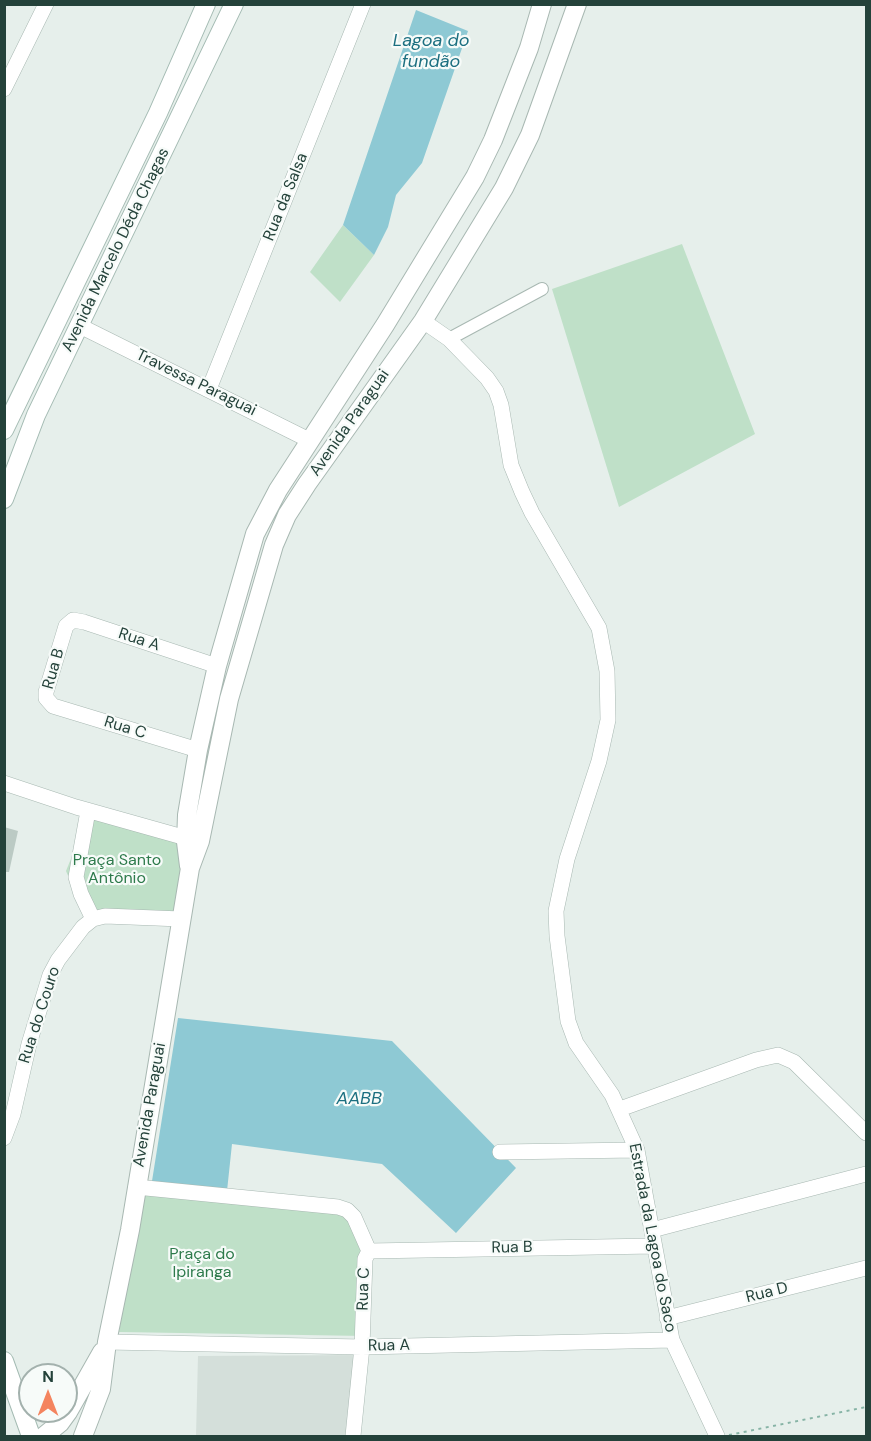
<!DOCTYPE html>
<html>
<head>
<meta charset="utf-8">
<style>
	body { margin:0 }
	#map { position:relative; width:871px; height:1441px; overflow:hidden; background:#e6efeb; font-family:"DM Sans",sans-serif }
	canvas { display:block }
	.frame { position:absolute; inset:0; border:6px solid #24423a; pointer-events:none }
	.north { position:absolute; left:18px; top:1363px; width:60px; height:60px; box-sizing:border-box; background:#f7fbf9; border:2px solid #a3b1ad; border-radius:50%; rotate:0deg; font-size:16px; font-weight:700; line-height:24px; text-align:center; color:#24423a }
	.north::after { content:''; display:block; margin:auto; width:21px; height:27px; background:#f4845f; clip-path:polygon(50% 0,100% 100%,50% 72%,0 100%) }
</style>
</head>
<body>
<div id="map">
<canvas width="871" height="1441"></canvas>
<div class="frame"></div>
<div class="north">N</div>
</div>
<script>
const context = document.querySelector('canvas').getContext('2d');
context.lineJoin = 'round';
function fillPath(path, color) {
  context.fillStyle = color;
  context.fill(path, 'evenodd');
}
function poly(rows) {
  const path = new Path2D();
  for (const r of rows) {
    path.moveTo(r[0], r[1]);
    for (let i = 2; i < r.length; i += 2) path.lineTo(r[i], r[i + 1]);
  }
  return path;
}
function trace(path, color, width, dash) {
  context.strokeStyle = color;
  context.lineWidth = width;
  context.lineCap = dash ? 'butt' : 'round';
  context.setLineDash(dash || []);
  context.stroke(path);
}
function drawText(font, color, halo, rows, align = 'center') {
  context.font = font + ' "DM Sans",sans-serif';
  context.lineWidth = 4.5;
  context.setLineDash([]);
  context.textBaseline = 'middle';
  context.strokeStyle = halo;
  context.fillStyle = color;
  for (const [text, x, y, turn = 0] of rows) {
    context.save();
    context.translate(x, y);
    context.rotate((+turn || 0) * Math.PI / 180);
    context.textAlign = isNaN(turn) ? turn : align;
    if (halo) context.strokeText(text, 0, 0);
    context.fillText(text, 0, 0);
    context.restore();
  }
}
const built = poly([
	[361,1355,353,1436,196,1436,198,1356]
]);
const green = poly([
	[343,225,374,255,340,302,310,272],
	[682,244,755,434,619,507,552,289],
	[89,814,184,841,180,916,85,915,66,871],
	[144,1188,351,1213,368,1247,365,1336,119,1332]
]);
const water = poly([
	[416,10,468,31,422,163,396,195,388,227,374,255,343,225],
	[178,1018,392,1041,516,1168,456,1233,382,1164,232,1144,227,1191,152,1181]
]);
const building = poly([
	[4,827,18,831,9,872,4,872]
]);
const path = poly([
	[729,1435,866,1407]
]);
const pedestrian = poly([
	[449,339,542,289]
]);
const minor = poly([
	[4,89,46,4],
	[423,321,449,339,487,378,496,391,501,405,511,465,522,492,532,513,599,628,607,671,608,720,599,761,567,859,556,911,557,936,565,998,568,1021,576,1043,612,1095,637,1150,672,1340,717,1436],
	[80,326,311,441],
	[209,389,363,4],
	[198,750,53,706,46,698,46,692,66,626,73,620,84,622,217,666],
	[4,783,76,807,197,841],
	[88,811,76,877,81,894,93,919],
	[620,1109,756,1060,778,1055,794,1062,866,1133],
	[4,1138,13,1114,29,1044,50,975,58,960,83,927,93,919,105,916,181,919],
	[500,1152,637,1150],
	[136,1187,338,1207,347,1210,354,1217,369,1251],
	[652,1230,866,1174],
	[369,1251,654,1246],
	[667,1318,866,1268],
	[107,1342,362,1347,672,1340],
	[353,1436,362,1347,365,1259,369,1251]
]);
const tertiary = poly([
	[189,866,186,842,187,815,198,750,217,666,255,534,278,490,385,325,475,177,493,140,529,48,542,4],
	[44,1436,60,1423,68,1412,102,1352],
	[83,1436,101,1389,107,1342,130,1230,190,868,200,841,229,699,274,545,287,515,307,484,423,321,504,188,530,135,577,4]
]);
const secondary = poly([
	[4,430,158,113,206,4],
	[4,499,36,415,234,4],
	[4,1361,31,1436]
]);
const streetNames = [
	["Rua da Salsa",286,197,-68],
	["Avenida Marcelo Déda Chagas",116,250,-64],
	["Travessa Paraguai",196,383,26],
	["Avenida Paraguai",350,423,-55],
	["Rua A",139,640,18],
	["Rua B",54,669,-74],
	["Rua C",125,728,17],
	["Rua do Couro",40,1015,-72],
	["Avenida Paraguai",150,1105,-80],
	["Estrada da Lagoa do Saco",652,1238,79],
	["Rua B",512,1248,-1],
	["Rua C",364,1289,-88],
	["Rua D",767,1293,-14],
	["Rua A",389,1346,-1]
];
const parkNames = [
	["Praça Santo",117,861],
	["Antônio",117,879],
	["Praça do",202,1255],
	["Ipiranga",202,1273]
];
const waterNames = [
	["Lagoa do",431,41],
	["fundão",431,62],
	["AABB",359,1099]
];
fillPath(built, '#d4dfda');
fillPath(green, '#bfe0c8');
fillPath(water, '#8ec9d4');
fillPath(building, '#bbcac4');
trace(pedestrian, '#a8b8b2', 14);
trace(minor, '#a8b8b2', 16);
trace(tertiary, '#a8b8b2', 20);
trace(secondary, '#a4bbb3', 20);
trace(path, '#86b3a5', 2, [3, 4.5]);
trace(pedestrian, '#fff', 12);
trace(minor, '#fff', 15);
trace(tertiary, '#fff', 18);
trace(secondary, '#fff', 18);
drawText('16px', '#24423a', '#f7fbf9', streetNames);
drawText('16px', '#2d7a4b', '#f7fbf9', parkNames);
drawText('italic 18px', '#1c6f80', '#f7fbf9', waterNames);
</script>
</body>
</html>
